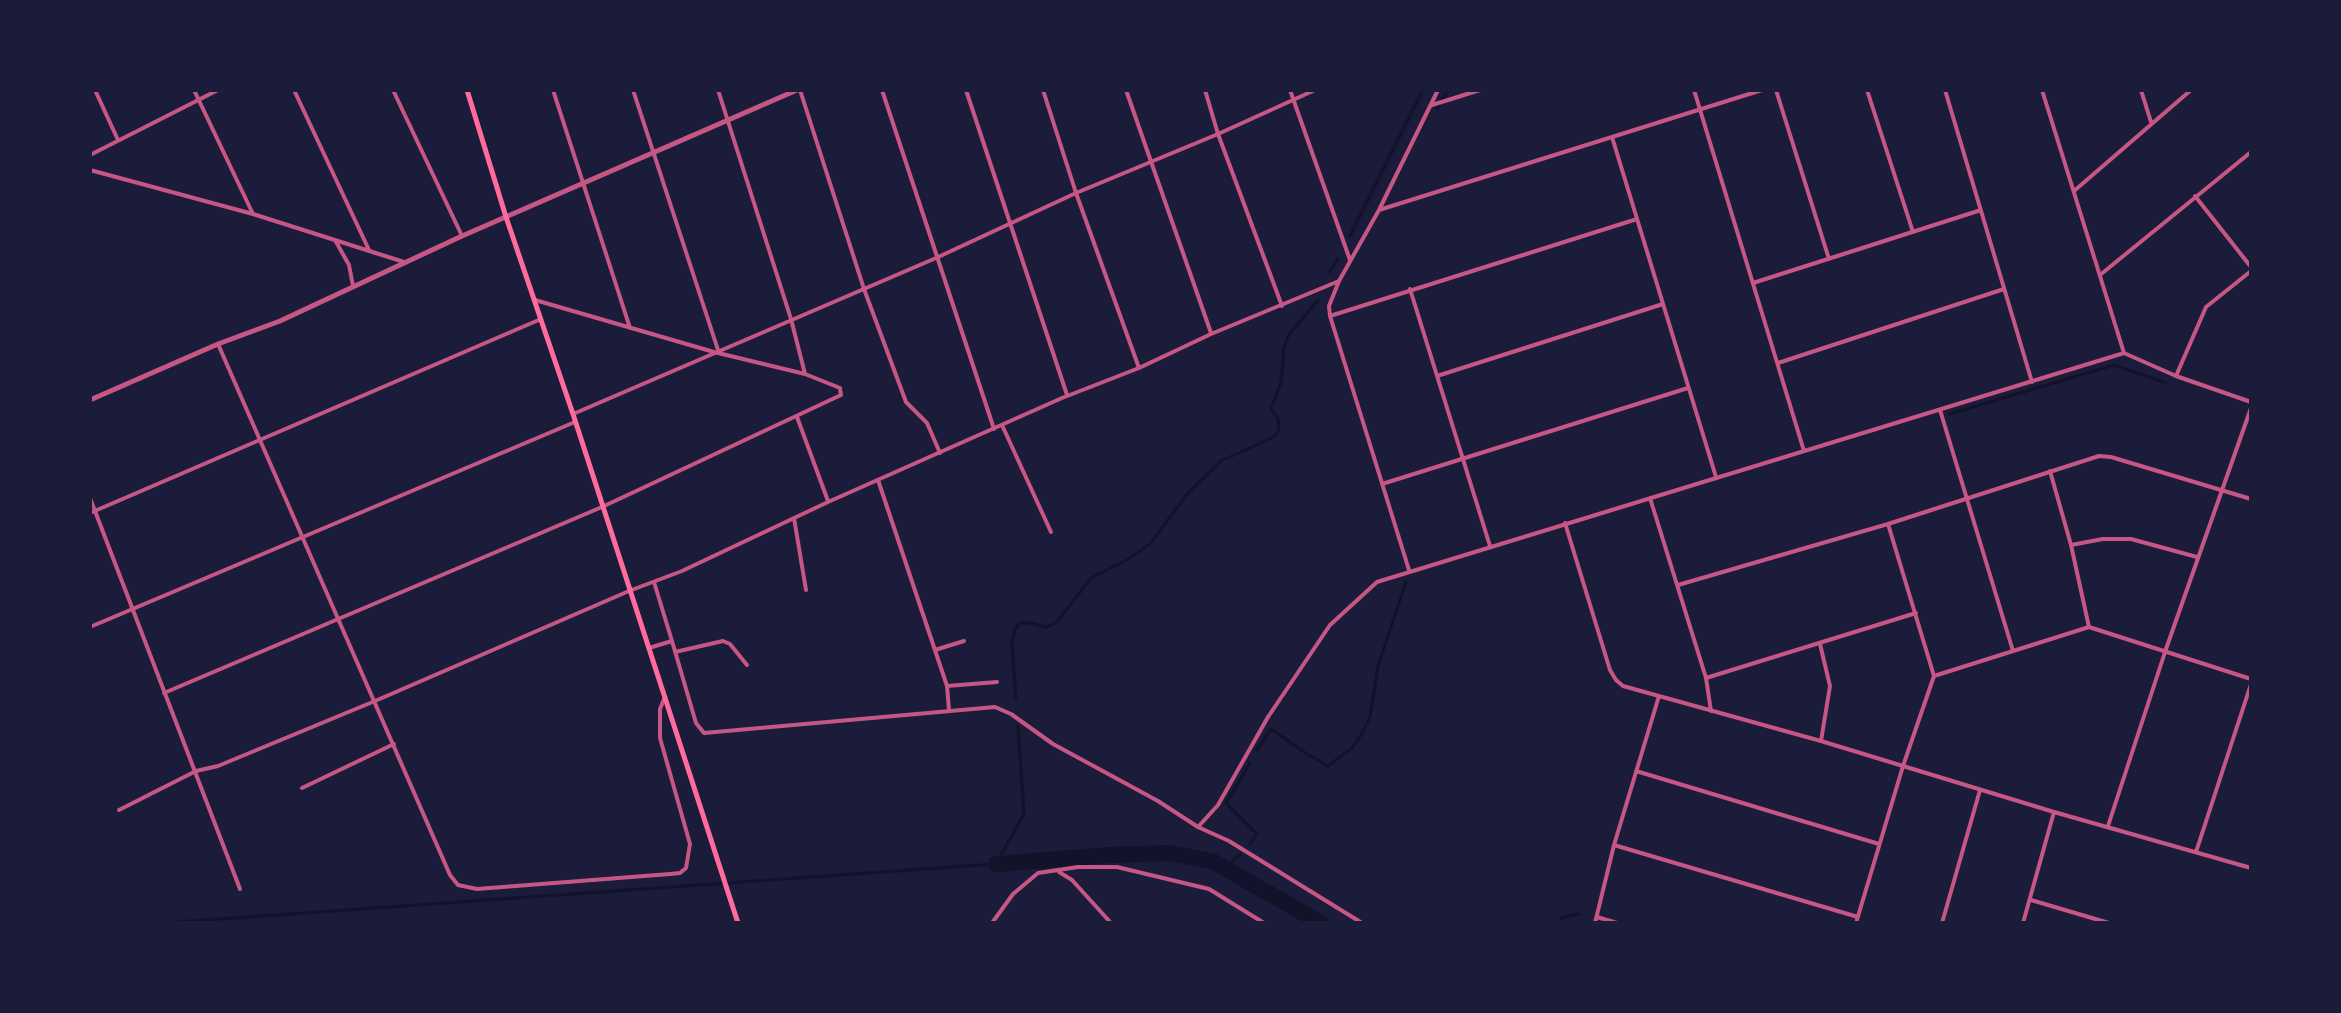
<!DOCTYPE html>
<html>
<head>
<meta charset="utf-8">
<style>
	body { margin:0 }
	#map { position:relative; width:2341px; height:1013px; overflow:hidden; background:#1b1b3a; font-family:Roboto,sans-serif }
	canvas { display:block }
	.frame { position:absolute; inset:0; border:92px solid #1b1b3a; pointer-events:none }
</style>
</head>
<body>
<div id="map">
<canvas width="2341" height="1013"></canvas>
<div class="frame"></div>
</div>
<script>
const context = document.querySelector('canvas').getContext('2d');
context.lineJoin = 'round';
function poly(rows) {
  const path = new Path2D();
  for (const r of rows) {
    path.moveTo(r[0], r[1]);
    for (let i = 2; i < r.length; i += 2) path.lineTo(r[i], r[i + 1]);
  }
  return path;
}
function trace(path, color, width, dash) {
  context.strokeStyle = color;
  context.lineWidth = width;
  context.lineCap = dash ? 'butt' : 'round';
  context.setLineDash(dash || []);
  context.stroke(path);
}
const stream = poly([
	[1437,109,1448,90],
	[1350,236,1423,90],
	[1329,272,1338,259],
	[1950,414,2114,365,2166,383],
	[1016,700,1012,643,1015,629,1020,623,1031,623,1046,627,1056,623,1091,578,1127,560,1151,543,1187,494,1221,461,1274,437,1279,429,1278,419,1271,408,1281,383,1284,348,1288,336,1318,300],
	[1257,750,1271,729,1307,754,1328,766,1352,748,1363,732,1370,716,1378,666,1406,582],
	[1250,763,1226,803,1257,834,1250,844],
	[1225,868,1240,854],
	[162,923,996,864,1024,814,1018,726],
	[1560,923,1563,917,1579,914]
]);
const river = poly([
	[996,864,1110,855,1169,853,1212,861,1321,923]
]);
const minor = poly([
	[95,90,118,140],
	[194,90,253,214],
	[294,90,369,250],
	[393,90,462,236],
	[553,90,630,328],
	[633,90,718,350],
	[718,90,791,319,805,374],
	[800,90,864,289,906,402,927,423,940,453],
	[882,90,994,429],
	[966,90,1067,395],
	[1043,90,1076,193,1139,368],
	[1126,90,1211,333],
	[1205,90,1218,134,1282,306],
	[1290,90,1350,260],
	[1694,90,1804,451],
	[1776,90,1829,259],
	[1867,90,1913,232],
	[1945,90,2032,382],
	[2042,90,2124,353],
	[2141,90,2151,122],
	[1432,105,1480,90],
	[1612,137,1716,477],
	[90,155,218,90],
	[90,170,253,214,404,262],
	[2074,191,2191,90],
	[2195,196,2251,267],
	[1379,210,1762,90],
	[335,240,349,265,353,286],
	[2100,275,2251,152],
	[1753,283,1981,210],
	[1410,289,1490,546],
	[1330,316,1637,219],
	[218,344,450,875,458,885,477,889,670,874,680,873,686,868,690,844,660,738,660,709,664,699],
	[2124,353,2176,376,2251,402],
	[1778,363,2004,289],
	[1437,376,1663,304],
	[2176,376,2206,307,2251,271],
	[1940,410,2013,651],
	[573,414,936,258,1076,193,1218,134,1315,90],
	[797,417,828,501],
	[1002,425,1051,532],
	[2050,471,2071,545,2089,627],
	[878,480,947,686,949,710],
	[1382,484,1688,388],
	[90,498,240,889],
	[1650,498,1706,678,1711,711],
	[90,513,541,319],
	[794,518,806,590],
	[1565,523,1610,670,1616,680,1623,686,1821,741,2054,812,2251,868],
	[2071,545,2103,539,2131,539,2197,557],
	[1409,570,1330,316,1329,306,1339,281,1379,210,1438,90],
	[654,582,672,641],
	[1678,585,1888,524,2099,456,2111,457,2251,499],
	[90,627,575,422],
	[1820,644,1830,686,1821,741],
	[649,648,672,641,696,723,704,733,995,707,1011,714,1053,744,1158,801,1198,827,1218,805,1268,717,1330,625,1377,582,2124,353],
	[935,650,964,641],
	[675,652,723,641,730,644,747,665],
	[1934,676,2089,627,2251,679],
	[1706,678,1916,613],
	[947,686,997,682],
	[164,693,602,507,841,395,840,388,805,374,714,352,535,300],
	[1636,771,1879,844],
	[302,788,394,744],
	[119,810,196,771,218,766,375,701,629,591,682,571,828,502,1062,398,1139,368,1211,334,1339,281],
	[2108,826,2166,649,2251,408],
	[1198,827,1229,841,1362,923],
	[1614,845,1858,917],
	[2196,852,2251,684],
	[1059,872,1072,880,1111,923],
	[2031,900,2109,923],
	[1597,917,1617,923],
	[992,923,1013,894,1038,873,1078,867,1117,867,1209,889,1264,923],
	[1595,923,1614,845,1659,696],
	[1856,923,1903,766,1934,676,1888,524],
	[1942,923,1980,790],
	[2023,923,2054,812]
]);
const tertiary = poly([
	[90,400,218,344,280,321,462,236,797,90]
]);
const secondary = poly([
	[467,90,506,217,573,414,738,923]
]);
trace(stream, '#12122b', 3);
trace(river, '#12122b', 16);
trace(minor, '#c65784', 4);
trace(tertiary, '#c65784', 5);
trace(secondary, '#ff6b9d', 5);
</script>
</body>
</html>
